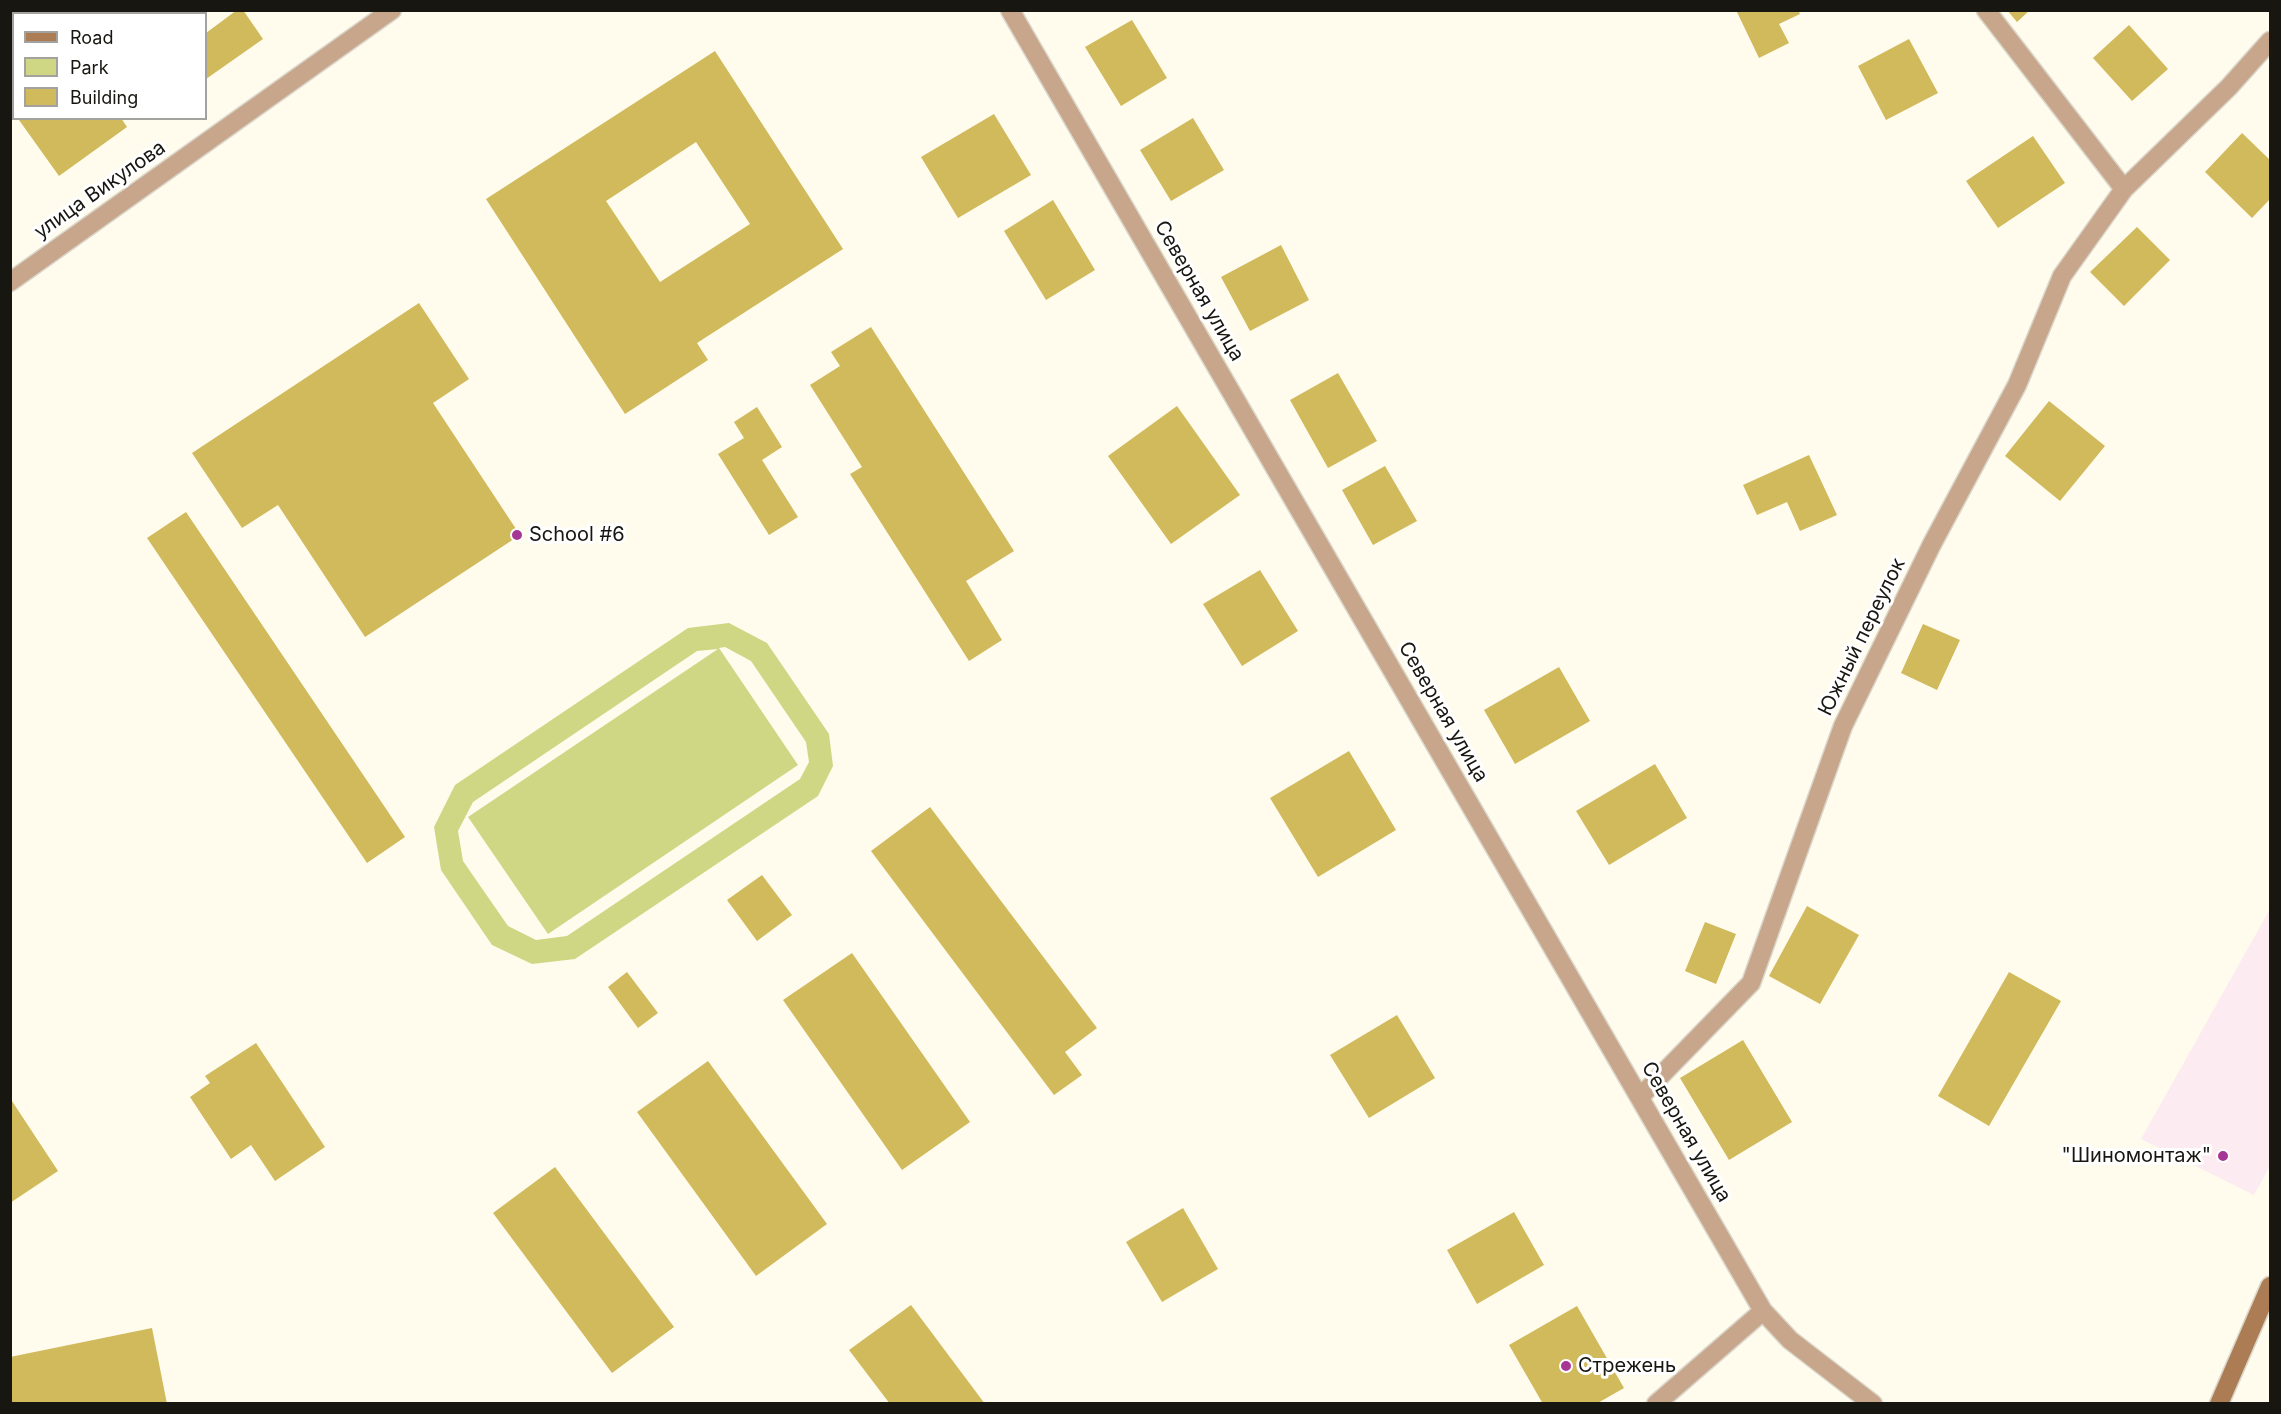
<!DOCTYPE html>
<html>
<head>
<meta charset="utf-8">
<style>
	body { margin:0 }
	#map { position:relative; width:2281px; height:1414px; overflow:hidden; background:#fffbed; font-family:Inter,sans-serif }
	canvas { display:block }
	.frame { position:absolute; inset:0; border:12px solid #181610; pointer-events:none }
	.legend { position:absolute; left:12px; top:12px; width:195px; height:108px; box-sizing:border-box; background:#fff; border:2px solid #a3a29f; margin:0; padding:8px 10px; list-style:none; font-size:18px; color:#181610 }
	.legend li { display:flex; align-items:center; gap:12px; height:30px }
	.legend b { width:30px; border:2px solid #a3a29f }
</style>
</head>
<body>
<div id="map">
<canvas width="2281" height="1414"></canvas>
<div class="frame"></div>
<ul class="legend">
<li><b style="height:8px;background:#ac7d55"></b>Road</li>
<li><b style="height:16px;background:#cfd784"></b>Park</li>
<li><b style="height:16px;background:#d0ba5c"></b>Building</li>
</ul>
</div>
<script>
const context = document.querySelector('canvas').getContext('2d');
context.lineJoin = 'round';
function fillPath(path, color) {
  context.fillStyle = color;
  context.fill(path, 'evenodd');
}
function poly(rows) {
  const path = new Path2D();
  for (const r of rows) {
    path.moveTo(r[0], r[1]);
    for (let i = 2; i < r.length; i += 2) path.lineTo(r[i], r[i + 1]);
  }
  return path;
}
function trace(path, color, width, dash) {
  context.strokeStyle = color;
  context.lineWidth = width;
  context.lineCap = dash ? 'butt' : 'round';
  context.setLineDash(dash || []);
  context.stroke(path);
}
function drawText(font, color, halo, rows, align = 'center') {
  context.font = font + ' Inter,sans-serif';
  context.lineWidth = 6;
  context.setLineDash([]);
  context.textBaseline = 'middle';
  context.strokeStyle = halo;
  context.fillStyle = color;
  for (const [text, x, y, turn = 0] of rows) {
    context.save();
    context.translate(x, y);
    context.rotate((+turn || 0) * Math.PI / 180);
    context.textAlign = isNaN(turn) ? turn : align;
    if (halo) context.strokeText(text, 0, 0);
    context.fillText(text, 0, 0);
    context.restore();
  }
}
const industrial = poly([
	[2270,909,2270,1166,2254,1195,2141,1139]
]);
const green = poly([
	[729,623,767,643,829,734,833,766,818,796,575,959,532,964,492,945,441,870,434,827,455,785,688,628],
	[725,647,751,661,806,742,809,762,800,779,567,936,536,940,508,926,463,861,458,831,473,802,697,651,718,649,468,817,548,934,798,765,719,648]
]);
const building = poly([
	[237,10,243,10,263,39,206,79,206,33],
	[1736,10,1798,10,1800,14,1779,24,1789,43,1759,58],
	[2007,10,2030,10,2017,22],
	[1132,20,1167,78,1121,106,1085,47],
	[2129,25,2168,69,2132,101,2093,58],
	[1909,39,1938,93,1886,120,1858,66],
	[715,51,843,249,697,343,708,360,625,414,486,199],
	[696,142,750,224,660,282,606,201],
	[994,114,1031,175,958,218,921,157],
	[20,118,121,118,127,127,59,176,19,120],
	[1193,118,1224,170,1171,201,1140,150],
	[2242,133,2270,160,2270,199,2252,218,2205,172],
	[2033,136,2065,183,1998,228,1966,181],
	[1053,200,1095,270,1046,300,1004,231],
	[2137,227,2170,260,2124,306,2090,272],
	[1281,245,1309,300,1250,331,1221,277],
	[419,303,469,379,433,403,520,535,365,637,278,505,242,528,192,453],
	[871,327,1014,551,966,581,1002,640,969,661,850,474,862,467,810,385,840,366,831,352],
	[1338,373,1377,441,1328,468,1290,400],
	[2049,401,2105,446,2060,501,2005,456],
	[1177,406,1240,495,1171,544,1108,456],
	[757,407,782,447,762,460,798,517,769,535,718,454,744,438,734,422],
	[1809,455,1837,515,1800,531,1787,502,1757,515,1743,485],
	[1385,466,1417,521,1373,545,1342,490],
	[186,512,405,837,367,863,147,538],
	[1260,570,1298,631,1242,666,1203,604],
	[1923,624,1960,640,1937,690,1901,673],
	[1559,667,1590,721,1515,764,1484,710],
	[1349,751,1396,830,1318,877,1270,798],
	[1655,764,1687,818,1609,865,1576,811],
	[930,807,1097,1028,1065,1052,1082,1075,1054,1095,871,851],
	[762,875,792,915,757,941,727,900],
	[1807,906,1859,935,1820,1004,1769,976],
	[1705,922,1736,934,1716,984,1685,971],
	[852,953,970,1122,902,1170,783,1000],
	[627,972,658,1013,638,1028,608,987],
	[2009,972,2061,1001,1989,1126,1938,1096],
	[1397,1015,1435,1078,1369,1118,1330,1055],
	[1743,1040,1792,1122,1729,1160,1680,1078],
	[256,1043,325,1147,275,1181,251,1145,231,1159,190,1097,210,1083,205,1076],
	[708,1061,827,1224,756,1276,637,1112],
	[10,1098,58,1171,10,1203],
	[555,1167,674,1327,612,1373,493,1213],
	[1183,1208,1218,1269,1162,1302,1126,1242],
	[1514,1212,1544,1265,1477,1304,1447,1250],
	[911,1305,985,1404,890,1404,849,1350],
	[1577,1306,1624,1388,1596,1404,1543,1404,1509,1345],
	[152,1328,167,1404,10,1404,10,1357]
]);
const street = poly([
	[1010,10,1763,1311,1790,1340,1873,1404],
	[1986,10,2124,189],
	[10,282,392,10],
	[1640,1097,1751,983,1843,726,1932,544,2017,385,2062,276,2124,189,2229,87,2270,41],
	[1656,1404,1763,1311]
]);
const secondary = poly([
	[2219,1404,2270,1286]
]);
const markers = [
	[517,535,6,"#a73794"],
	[2223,1156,6,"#a73794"],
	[1566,1366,6,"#a73794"]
];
const streetNames = [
	["улица Викулова",100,190,-35],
	["Северная улица",1199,291,60],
	["Южный переулок",1862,637,-64],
	["Северная улица",1443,712,60],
	["Северная улица",1686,1132,60]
];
const poiNames = [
	["School #6",529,535],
	["\"Шиномонтаж\"",2211,1156,"right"],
	["Стрежень",1578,1366]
];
fillPath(industrial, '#fcecf1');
fillPath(green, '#cfd784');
fillPath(building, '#d0ba5c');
trace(street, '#dad6ca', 21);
trace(secondary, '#dad6ca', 21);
trace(street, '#c7a68c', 18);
trace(secondary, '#ac7d55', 18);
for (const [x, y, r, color] of markers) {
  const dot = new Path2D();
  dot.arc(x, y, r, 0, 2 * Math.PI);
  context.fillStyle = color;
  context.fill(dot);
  trace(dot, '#fff', 2);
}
drawText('20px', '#181610', '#fff', streetNames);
drawText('20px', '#181610', '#fff', poiNames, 'left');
</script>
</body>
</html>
